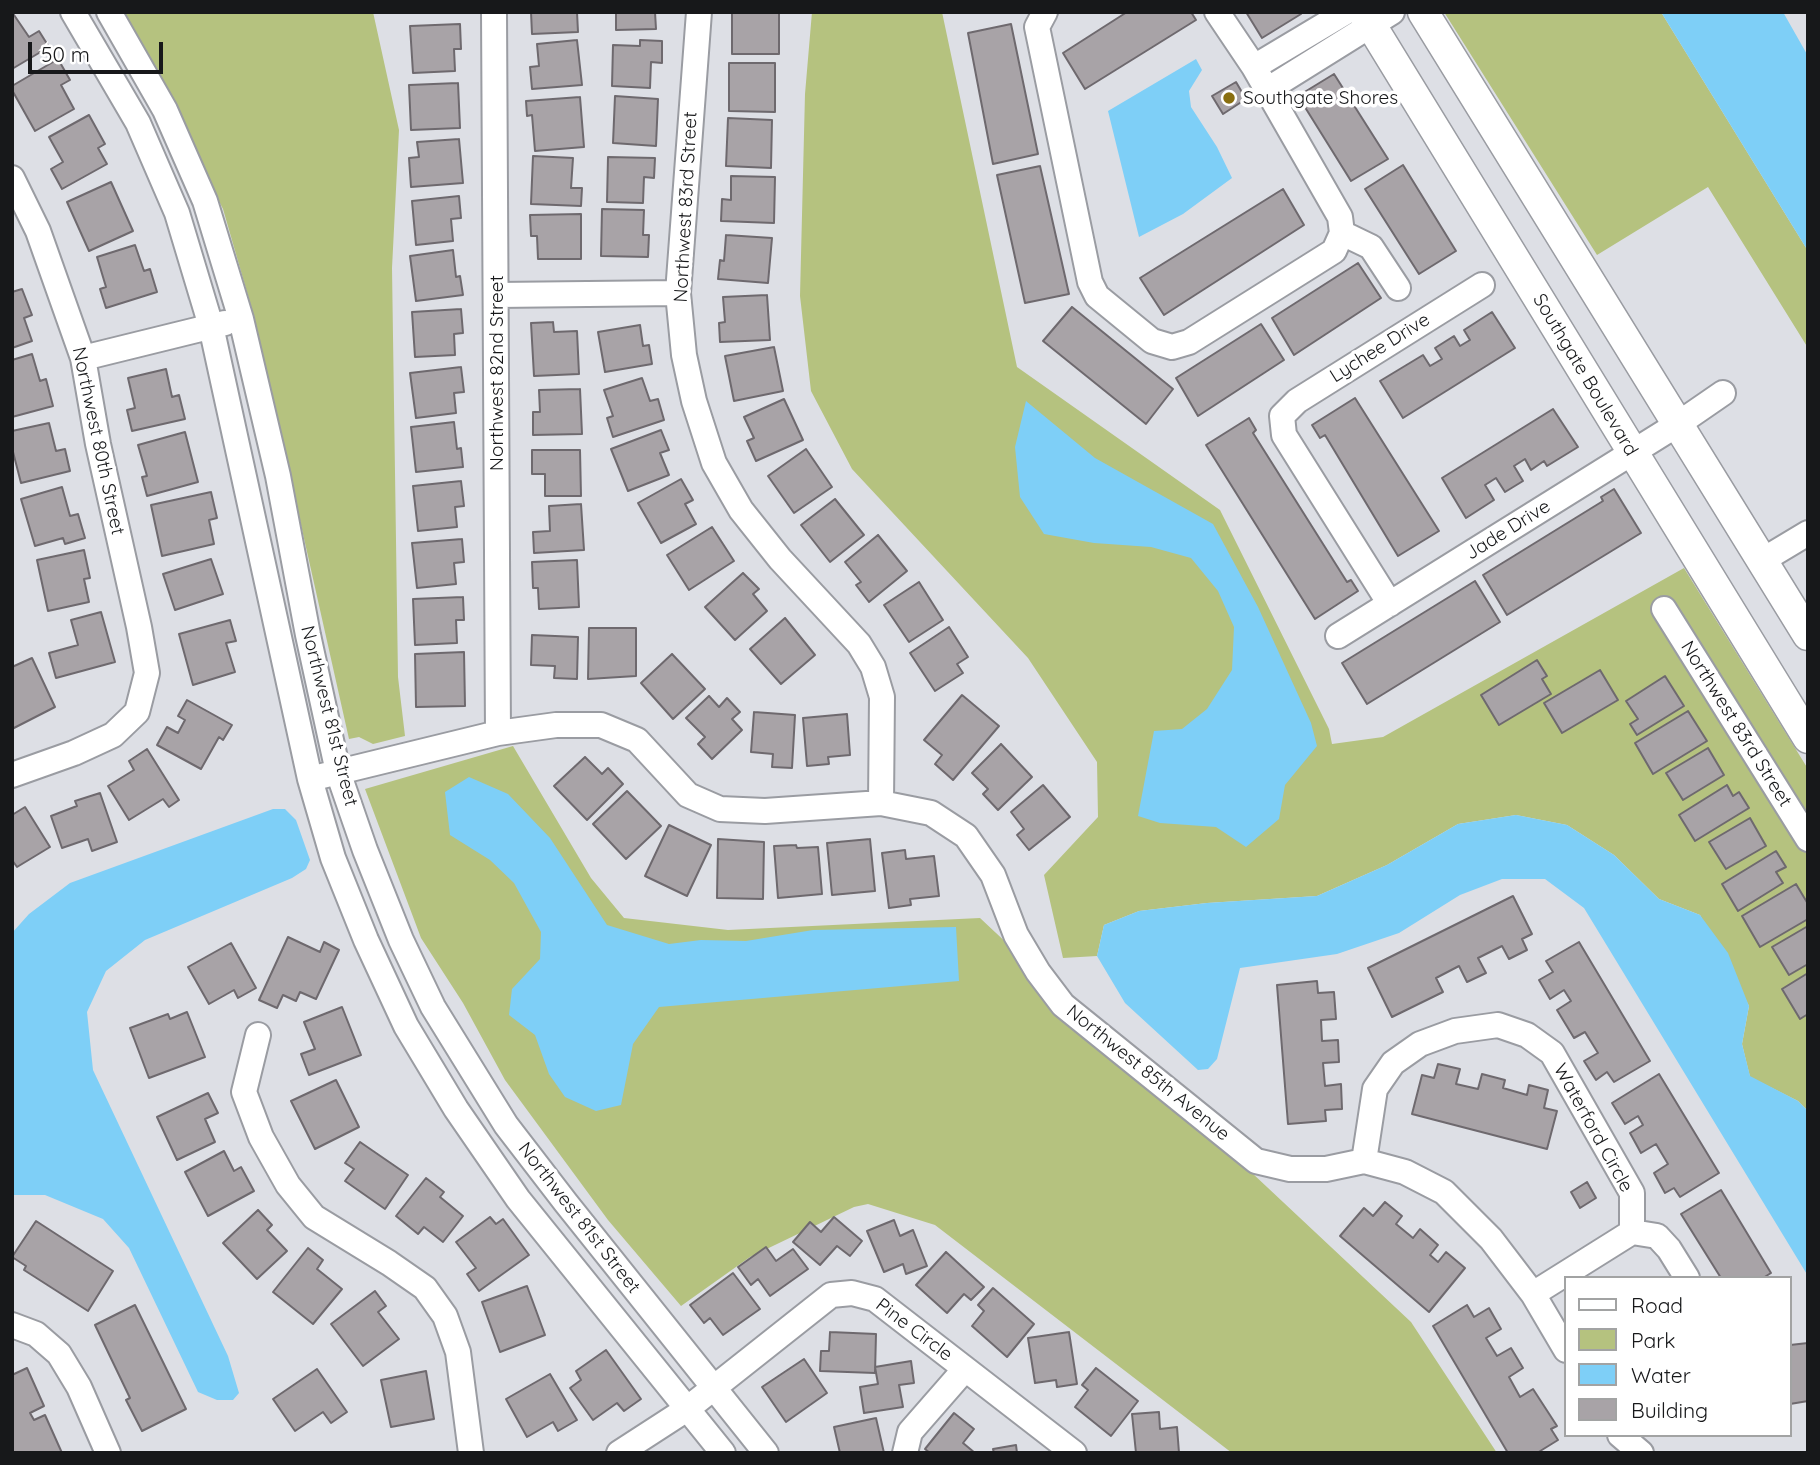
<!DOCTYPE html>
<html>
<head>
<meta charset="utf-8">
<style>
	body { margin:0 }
	#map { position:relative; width:1820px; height:1465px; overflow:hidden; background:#dddfe5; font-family:Quicksand,sans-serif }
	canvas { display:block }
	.frame { position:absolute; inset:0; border:14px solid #17181a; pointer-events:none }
	.legend { position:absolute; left:1564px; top:1276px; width:228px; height:161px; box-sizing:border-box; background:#fff; border:2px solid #a2a3a3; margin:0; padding:9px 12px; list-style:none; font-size:21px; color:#17181a }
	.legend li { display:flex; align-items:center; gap:14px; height:35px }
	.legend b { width:35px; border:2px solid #a2a3a3 }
	.scale { position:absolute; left:28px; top:42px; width:135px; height:32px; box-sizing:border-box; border:4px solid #17181a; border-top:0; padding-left:9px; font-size:21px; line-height:24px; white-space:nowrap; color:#17181a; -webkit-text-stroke:5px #fff; paint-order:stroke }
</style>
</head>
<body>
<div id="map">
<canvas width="1820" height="1465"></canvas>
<div class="frame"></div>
<ul class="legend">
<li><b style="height:9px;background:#fff"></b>Road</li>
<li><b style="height:19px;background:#b5c27f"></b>Park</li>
<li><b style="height:19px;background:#7ecff7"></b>Water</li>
<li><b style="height:19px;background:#a8a3a7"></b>Building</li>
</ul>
<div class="scale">50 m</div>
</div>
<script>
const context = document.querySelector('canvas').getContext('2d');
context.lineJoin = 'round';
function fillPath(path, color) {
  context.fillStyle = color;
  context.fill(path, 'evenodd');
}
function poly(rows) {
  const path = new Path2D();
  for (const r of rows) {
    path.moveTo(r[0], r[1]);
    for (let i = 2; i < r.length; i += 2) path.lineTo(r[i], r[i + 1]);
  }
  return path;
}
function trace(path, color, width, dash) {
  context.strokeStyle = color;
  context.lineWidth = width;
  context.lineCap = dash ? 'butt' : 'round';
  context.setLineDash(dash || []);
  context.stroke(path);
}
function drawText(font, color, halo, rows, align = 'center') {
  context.font = font + ' Quicksand,sans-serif';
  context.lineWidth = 7;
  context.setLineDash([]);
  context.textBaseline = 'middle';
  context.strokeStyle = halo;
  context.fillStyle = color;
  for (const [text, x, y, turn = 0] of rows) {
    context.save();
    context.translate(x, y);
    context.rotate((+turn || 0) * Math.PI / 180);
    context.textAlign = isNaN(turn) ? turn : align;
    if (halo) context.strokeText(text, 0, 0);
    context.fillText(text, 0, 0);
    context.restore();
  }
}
const green = poly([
	[121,12,373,12,399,130,392,268,398,677,405,736,373,744,359,737,349,739,255,320,223,209],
	[812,12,942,12,1017,367,1220,510,1329,729,1332,744,1383,737,1684,568,1808,769,1808,1111,1798,1101,1750,1077,1742,1044,1749,1006,1700,915,1659,899,1614,855,1567,825,1516,815,1458,824,1387,865,1317,896,1207,903,1139,911,1104,925,1097,956,1063,958,1044,875,1098,817,1097,762,1028,658,852,469,811,391,800,296,805,94],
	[1444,12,1661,12,1808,251,1808,348,1708,187,1597,255],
	[513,746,591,878,624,918,728,930,980,918,1411,1322,1497,1453,1232,1453,935,1225,868,1204,854,1207,750,1257,681,1306,608,1220,505,1080,463,1003,421,938,365,789]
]);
const water = poly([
	[1661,12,1783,12,1808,56,1808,251],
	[1196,59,1202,70,1189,91,1191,107,1217,147,1232,178,1183,214,1139,237,1108,111],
	[1026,401,1095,458,1213,524,1258,607,1311,723,1317,746,1285,785,1279,819,1246,847,1216,827,1160,823,1138,816,1154,731,1182,729,1207,709,1232,670,1234,627,1218,591,1191,558,1151,547,1094,543,1044,534,1020,497,1015,447],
	[469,777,508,794,550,838,607,925,669,944,701,940,746,941,813,930,956,927,959,981,659,1007,633,1044,621,1105,596,1111,565,1097,549,1074,535,1035,509,1015,512,989,540,959,541,932,514,883,490,860,450,835,445,792],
	[273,809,285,809,296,820,310,860,306,869,292,878,145,940,106,971,87,1012,93,1070,228,1356,239,1393,233,1400,217,1400,198,1392,129,1248,103,1219,45,1195,12,1195,12,933,29,914,70,883],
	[1516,815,1567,825,1614,855,1659,899,1700,915,1728,953,1749,1006,1742,1044,1750,1076,1798,1101,1808,1111,1808,1276,1584,908,1545,879,1502,879,1460,895,1399,933,1337,954,1240,968,1217,1059,1208,1069,1198,1070,1125,1003,1097,956,1104,925,1139,911,1207,903,1317,896,1387,865,1458,824]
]);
const building = poly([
	[12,12,29,37,39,31,49,47,12,69,12,12],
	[577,12,578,32,532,34,531,12,577,12],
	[616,12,655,12,656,29,616,30,616,12],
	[732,12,779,12,779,54,732,54,732,12],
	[1127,12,1191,12,1196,20,1085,89,1063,53,1127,12],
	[1246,12,1299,12,1301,14,1262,38,1246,12],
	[460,24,461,49,454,49,455,71,413,73,410,26,460,24],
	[1011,24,1038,154,993,164,968,33,1011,24],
	[577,40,582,85,532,89,530,67,539,66,537,44,577,40],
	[640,40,662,41,662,63,651,62,650,88,612,86,613,45,640,46,640,40],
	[58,59,70,80,61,85,74,109,35,131,12,90,12,86,58,59],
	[729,63,775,63,775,112,729,111,729,63],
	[1334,74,1388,159,1351,181,1298,96,1334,74],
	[1236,82,1246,99,1223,114,1212,96,1236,82],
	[458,83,460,128,411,130,409,85,458,83],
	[615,96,658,99,656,146,613,143,615,96],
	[580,97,584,147,535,151,532,115,527,116,526,101,580,97],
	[89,115,105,144,98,148,107,164,62,189,51,169,63,162,49,137,89,115],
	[728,118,772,120,771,168,726,166,728,118],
	[459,139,463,183,411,187,409,158,419,157,417,142,459,139],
	[533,156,573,158,571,188,582,188,581,206,531,204,533,156],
	[608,157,655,158,654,178,644,177,643,203,607,202,608,157],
	[1403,165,1456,251,1419,274,1365,189,1403,165],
	[1040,166,1069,294,1025,303,997,175,1040,166],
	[731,176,775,177,774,223,721,221,722,199,731,200,731,176],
	[111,182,133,231,89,251,67,202,111,182],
	[1283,189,1304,225,1164,315,1140,278,1283,189],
	[459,196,461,218,451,219,453,241,416,245,412,201,459,196],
	[602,209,644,210,643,235,649,235,648,257,601,256,602,209],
	[581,214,581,259,538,259,537,236,531,236,530,215,581,214],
	[726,235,772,238,768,283,718,279,720,260,724,261,726,235],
	[135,245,144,271,150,269,157,292,106,308,100,289,106,287,97,257,135,245],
	[453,250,456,277,460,276,463,295,416,301,410,256,453,250],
	[1358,263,1381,298,1294,355,1272,318,1358,263],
	[22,289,32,315,24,318,32,341,12,348,12,292,22,289],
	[767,295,770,340,720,342,719,323,725,322,723,297,767,295],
	[1072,307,1173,389,1146,424,1043,341,1072,307],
	[461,309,463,333,454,334,455,355,415,357,412,312,461,309],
	[1492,312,1515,348,1403,418,1380,381,1423,355,1430,366,1442,359,1435,348,1454,336,1460,346,1470,340,1464,330,1492,312],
	[553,322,554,332,577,331,579,374,534,376,531,323,553,322],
	[1261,324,1284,360,1198,416,1176,378,1261,324],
	[640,325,643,346,649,345,652,364,605,372,598,332,640,325],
	[774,347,783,391,734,401,725,356,774,347],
	[32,354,40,381,46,379,53,406,12,417,12,360,32,354],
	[461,367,464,392,454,393,456,413,416,418,410,373,461,367],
	[166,369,172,397,179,395,185,419,132,431,127,410,135,408,128,378,166,369],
	[642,378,650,401,658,399,664,420,613,437,607,418,613,416,604,390,642,378],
	[580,389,582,434,533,435,533,412,540,412,539,390,580,389],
	[1355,398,1439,531,1398,556,1325,435,1320,438,1312,425,1355,398],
	[784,399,803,440,756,461,747,441,754,438,744,417,784,399],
	[1553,409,1578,447,1547,466,1544,461,1531,470,1525,459,1514,466,1523,481,1505,492,1496,478,1485,485,1494,500,1466,518,1442,478,1553,409],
	[1249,418,1256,430,1253,433,1347,582,1351,580,1358,591,1315,619,1206,445,1249,418],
	[454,422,457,449,461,448,463,467,416,472,411,427,454,422],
	[49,423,56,451,65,449,70,471,21,483,12,448,12,431,49,423],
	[661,430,669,450,660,453,669,475,628,491,611,449,661,430],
	[185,432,198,482,147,496,142,477,147,476,138,445,185,432],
	[806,449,832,487,794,513,768,476,806,449],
	[532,450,580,450,581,496,545,496,545,474,532,474,532,450],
	[681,479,693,500,685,504,696,524,661,543,638,503,681,479],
	[461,481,464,506,455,507,457,527,418,531,413,486,461,481],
	[62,487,70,516,78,514,85,538,65,544,63,538,35,546,21,499,62,487],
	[1614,489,1641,533,1507,615,1483,575,1603,501,1601,497,1614,489],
	[211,492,217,518,209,520,214,544,162,556,151,505,211,492],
	[835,499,864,535,830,562,801,525,835,499],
	[581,504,584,550,534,553,533,532,550,531,549,506,581,504],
	[712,527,734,561,689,590,667,555,712,527],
	[878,535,907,571,869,602,856,585,861,582,845,562,878,535],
	[462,539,464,562,454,563,456,584,417,588,412,543,462,539],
	[84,550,90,578,84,579,89,602,48,611,37,560,84,550],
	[211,559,223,594,175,610,163,574,211,559],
	[577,560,579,607,539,609,538,588,533,588,532,562,577,560],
	[743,573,759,589,753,594,767,611,735,640,705,607,743,573],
	[1475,581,1500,622,1367,704,1342,663,1475,581],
	[919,582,943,620,909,642,884,605,919,582],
	[463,597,464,620,456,620,457,643,415,645,413,599,463,597],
	[101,612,115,662,56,678,49,653,78,645,71,620,101,612],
	[785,618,815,655,781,684,750,649,785,618],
	[230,620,236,641,226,643,235,672,193,685,179,634,230,620],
	[949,627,968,657,957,664,963,673,935,691,910,653,949,627],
	[589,628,636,628,636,676,588,679,589,628],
	[532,635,578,637,577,679,554,678,555,666,531,665,532,635],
	[464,652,465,706,416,707,415,654,464,652],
	[672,654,705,689,673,719,641,683,672,654],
	[32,658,55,707,12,729,12,667,32,658],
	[1537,660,1547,676,1542,679,1551,694,1499,725,1481,695,1537,660],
	[1600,670,1618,700,1562,733,1544,703,1600,670],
	[1665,676,1684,706,1637,735,1630,724,1638,719,1626,701,1665,676],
	[962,695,999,726,953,780,935,764,942,755,924,740,962,695],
	[709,696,719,707,727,698,740,712,732,719,742,730,712,759,698,744,705,737,686,718,709,696],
	[187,700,232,725,223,740,219,737,201,769,157,745,167,727,178,733,185,720,178,716,187,700],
	[1688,711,1707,741,1653,774,1635,743,1688,711],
	[754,712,795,715,792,768,772,767,773,754,751,752,754,712],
	[847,714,850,755,828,757,829,764,807,766,803,718,847,714],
	[1001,744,1032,777,998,810,983,794,988,789,972,773,1001,744],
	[1708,748,1724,775,1683,800,1666,773,1708,748],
	[147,749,179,800,169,807,163,799,129,820,108,786,134,770,129,761,147,749],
	[585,757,602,774,608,768,623,784,587,820,554,786,585,757],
	[1043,785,1070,817,1029,850,1017,835,1024,829,1011,812,1043,785],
	[1727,785,1733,796,1739,792,1749,808,1695,841,1679,815,1727,785],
	[627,791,661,826,626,859,593,824,627,791],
	[100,793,117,842,92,851,88,839,62,848,51,816,77,806,75,801,100,793],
	[25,807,50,847,17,867,12,860,12,815,25,807],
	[1750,818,1766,846,1726,869,1709,842,1750,818],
	[669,825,711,845,687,896,645,876,669,825],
	[718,839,764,842,763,899,717,898,718,839],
	[870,839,875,891,832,895,827,843,870,839],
	[796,845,797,848,818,847,822,894,778,898,774,846,796,845],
	[905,850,906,859,934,856,939,896,910,899,911,905,889,908,882,853,905,850],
	[1776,851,1786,867,1776,872,1783,883,1738,911,1722,884,1776,851],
	[1796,884,1808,904,1808,919,1760,947,1742,916,1796,884],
	[1513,896,1532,934,1522,939,1527,950,1509,959,1502,946,1478,958,1486,973,1467,982,1459,966,1436,978,1443,992,1392,1017,1368,968,1513,896],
	[1808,926,1808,964,1789,975,1772,947,1808,926],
	[288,937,320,952,324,942,339,950,316,999,300,992,296,1001,283,995,277,1008,259,1000,288,937],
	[1579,942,1650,1061,1614,1082,1607,1072,1596,1080,1584,1061,1598,1053,1585,1032,1574,1038,1557,1010,1571,1001,1564,990,1550,999,1539,980,1553,972,1546,961,1579,942],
	[231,943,256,988,238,998,234,990,209,1004,188,967,231,943],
	[1808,973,1808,1014,1800,1019,1782,989,1808,973],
	[1317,981,1318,993,1334,992,1336,1019,1321,1020,1322,1041,1338,1040,1339,1062,1323,1063,1325,1086,1341,1084,1342,1109,1325,1110,1326,1121,1288,1124,1277,985,1317,981],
	[342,1007,361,1055,309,1075,301,1054,315,1049,304,1022,342,1007],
	[187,1012,205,1057,149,1078,130,1028,168,1014,170,1019,187,1012],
	[1438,1064,1460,1069,1456,1084,1478,1089,1482,1074,1505,1080,1503,1088,1527,1095,1529,1085,1548,1090,1544,1108,1557,1111,1547,1149,1412,1114,1422,1075,1434,1078,1438,1064],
	[1659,1074,1719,1173,1680,1197,1674,1188,1665,1193,1654,1173,1668,1164,1656,1144,1641,1153,1630,1133,1643,1125,1638,1116,1625,1124,1612,1103,1659,1074],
	[336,1080,359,1127,315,1149,291,1101,336,1080],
	[208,1093,218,1113,205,1119,215,1142,177,1160,157,1117,208,1093],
	[360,1142,408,1175,385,1209,345,1181,354,1169,345,1163,360,1142],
	[224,1151,234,1171,241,1167,254,1191,208,1216,185,1172,224,1151],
	[426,1178,444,1192,440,1197,463,1216,443,1242,424,1227,418,1234,396,1216,426,1178],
	[1587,1182,1596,1198,1580,1208,1571,1192,1587,1182],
	[1721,1190,1771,1273,1763,1278,1721,1278,1681,1214,1721,1190],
	[1385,1202,1402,1216,1396,1224,1413,1238,1420,1229,1438,1245,1430,1255,1438,1262,1446,1252,1465,1268,1429,1312,1340,1236,1364,1208,1373,1216,1385,1202],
	[258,1210,272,1225,267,1230,287,1251,257,1279,223,1243,258,1210],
	[490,1217,496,1224,503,1219,529,1255,479,1291,467,1274,476,1268,456,1242,490,1217],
	[834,1217,862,1241,850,1256,837,1246,820,1265,793,1242,810,1222,821,1232,834,1217],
	[894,1220,900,1236,913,1230,927,1266,906,1274,903,1264,884,1272,867,1231,894,1220],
	[36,1221,113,1271,88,1311,24,1270,26,1266,12,1257,36,1221],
	[766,1247,776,1261,793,1249,808,1269,770,1296,758,1279,751,1285,738,1267,766,1247],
	[308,1248,323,1260,317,1269,342,1289,313,1324,273,1292,308,1248],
	[946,1252,984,1287,971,1300,964,1294,947,1313,916,1285,946,1252],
	[733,1273,760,1309,723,1335,710,1318,704,1323,690,1305,733,1273],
	[527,1286,545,1335,500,1352,482,1302,527,1286],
	[993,1288,1034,1324,1007,1357,972,1326,984,1311,978,1305,993,1288],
	[375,1291,386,1306,378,1312,399,1339,363,1366,331,1324,375,1291],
	[135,1305,186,1409,142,1431,126,1400,130,1398,95,1325,135,1305],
	[1467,1305,1474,1317,1489,1308,1501,1329,1486,1338,1497,1356,1511,1348,1523,1368,1509,1377,1520,1397,1533,1389,1557,1426,1551,1429,1558,1440,1537,1453,1508,1453,1433,1326,1467,1305],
	[830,1332,876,1334,875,1373,820,1371,821,1351,829,1351,830,1332],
	[1069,1332,1077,1384,1057,1387,1056,1380,1035,1383,1028,1338,1069,1332],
	[1808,1343,1808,1401,1790,1404,1790,1345,1808,1343],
	[606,1350,641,1399,624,1411,617,1403,593,1420,570,1388,581,1380,576,1371,606,1350],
	[804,1359,827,1393,786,1422,762,1387,804,1359],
	[911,1361,914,1383,899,1385,903,1407,864,1413,860,1387,878,1384,875,1367,911,1361],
	[27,1368,44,1406,30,1413,34,1420,45,1415,62,1453,13,1453,12,1451,12,1375,27,1368],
	[1096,1368,1138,1401,1111,1436,1075,1407,1088,1390,1082,1385,1096,1368],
	[317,1369,347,1412,331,1423,323,1412,295,1431,273,1399,317,1369],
	[426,1371,434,1419,391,1427,381,1380,426,1371],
	[550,1374,577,1420,558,1431,553,1422,527,1437,506,1399,550,1374],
	[1159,1412,1160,1429,1177,1427,1179,1453,1136,1453,1132,1414,1159,1412],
	[954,1413,974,1429,963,1443,975,1453,930,1453,925,1449,954,1413],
	[876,1418,884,1453,840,1453,834,1427,876,1418],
	[1016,1445,1017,1453,994,1453,993,1449,1016,1445]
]);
const minor = poly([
	[73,12,138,123,177,213,211,326,310,779,333,858,366,940,406,1026,456,1109,518,1199,723,1453],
	[109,12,165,110,205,201,241,319,278,476,308,635,338,772,365,850,401,940,433,1007,506,1125,566,1203,766,1453],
	[494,12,498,733],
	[699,12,678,293,684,355,694,401,714,463,741,510,780,559,859,644,873,667,882,697,881,803],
	[1045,12,1037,27,1090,282,1097,296,1152,341,1172,347,1189,342,1334,251,1342,233],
	[1217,12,1254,67,1340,217,1342,233,1371,247,1398,288],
	[1254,67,1346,12],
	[1267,90,1392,12],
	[12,178,38,231,83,358,98,444,139,627,147,673,137,712,113,735,74,753,12,775],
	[497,295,678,293],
	[83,358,225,323],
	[1763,560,1808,533],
	[1390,604,1284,435,1282,416,1297,401,1482,285],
	[1664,609,1808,839],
	[1338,636,1678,424,1723,393],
	[322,776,498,733,556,725,601,725,637,740,688,795,720,809,765,811,881,803,931,813,966,836,993,875,1016,935,1038,972,1063,1005,1256,1161,1290,1169,1326,1169,1364,1161,1405,1172,1444,1192,1491,1239,1533,1294,1566,1350],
	[258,1035,244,1092,261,1137,288,1185,314,1217,389,1263,425,1288,445,1316,458,1352,471,1453],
	[1364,1161,1375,1089,1393,1063,1420,1044,1455,1031,1498,1025,1527,1035,1552,1053,1632,1193,1632,1232,1533,1294],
	[1632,1232,1657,1236,1669,1249,1687,1278],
	[12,1325,36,1334,59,1354,79,1387,108,1453],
	[1620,1435,1641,1453],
	[619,1453,687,1409,831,1295,852,1293,875,1299,1074,1453],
	[905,1453,910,1432,965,1369]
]);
const major = poly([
	[1363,12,1808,738],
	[1423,12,1808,635]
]);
const markers = [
	[1229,98,7,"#896e0f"]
];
const poiNames = [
	["Southgate Shores",1243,98]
];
const streetNames = [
	["Northwest 83rd Street",686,207,-87],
	["Lychee Drive",1380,348,-32],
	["Northwest 82nd Street",497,373,-90],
	["Southgate Boulevard",1585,375,59],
	["Northwest 80th Street",98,441,78],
	["Jade Drive",1508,530,-32],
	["Northwest 81st Street",329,716,76],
	["Northwest 83rd Street",1736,724,58],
	["Northwest 85th Avenue",1148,1073,39],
	["Waterford Circle",1593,1128,61],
	["Northwest 81st Street",579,1218,52],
	["Pine Circle",914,1330,37]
];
fillPath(green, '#b5c27f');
fillPath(water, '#7ecff7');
fillPath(building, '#a8a3a7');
trace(building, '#6e696e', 2);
trace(minor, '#9a9ca2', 28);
trace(major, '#9a9ca2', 33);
trace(minor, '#fff', 24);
trace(major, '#fff', 30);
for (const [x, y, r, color] of markers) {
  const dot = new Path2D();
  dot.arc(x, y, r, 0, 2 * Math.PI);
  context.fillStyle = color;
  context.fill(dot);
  trace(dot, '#fff', 2.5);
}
drawText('19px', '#17181a', '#fff', poiNames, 'left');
drawText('19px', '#17181a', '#fff', streetNames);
</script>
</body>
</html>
